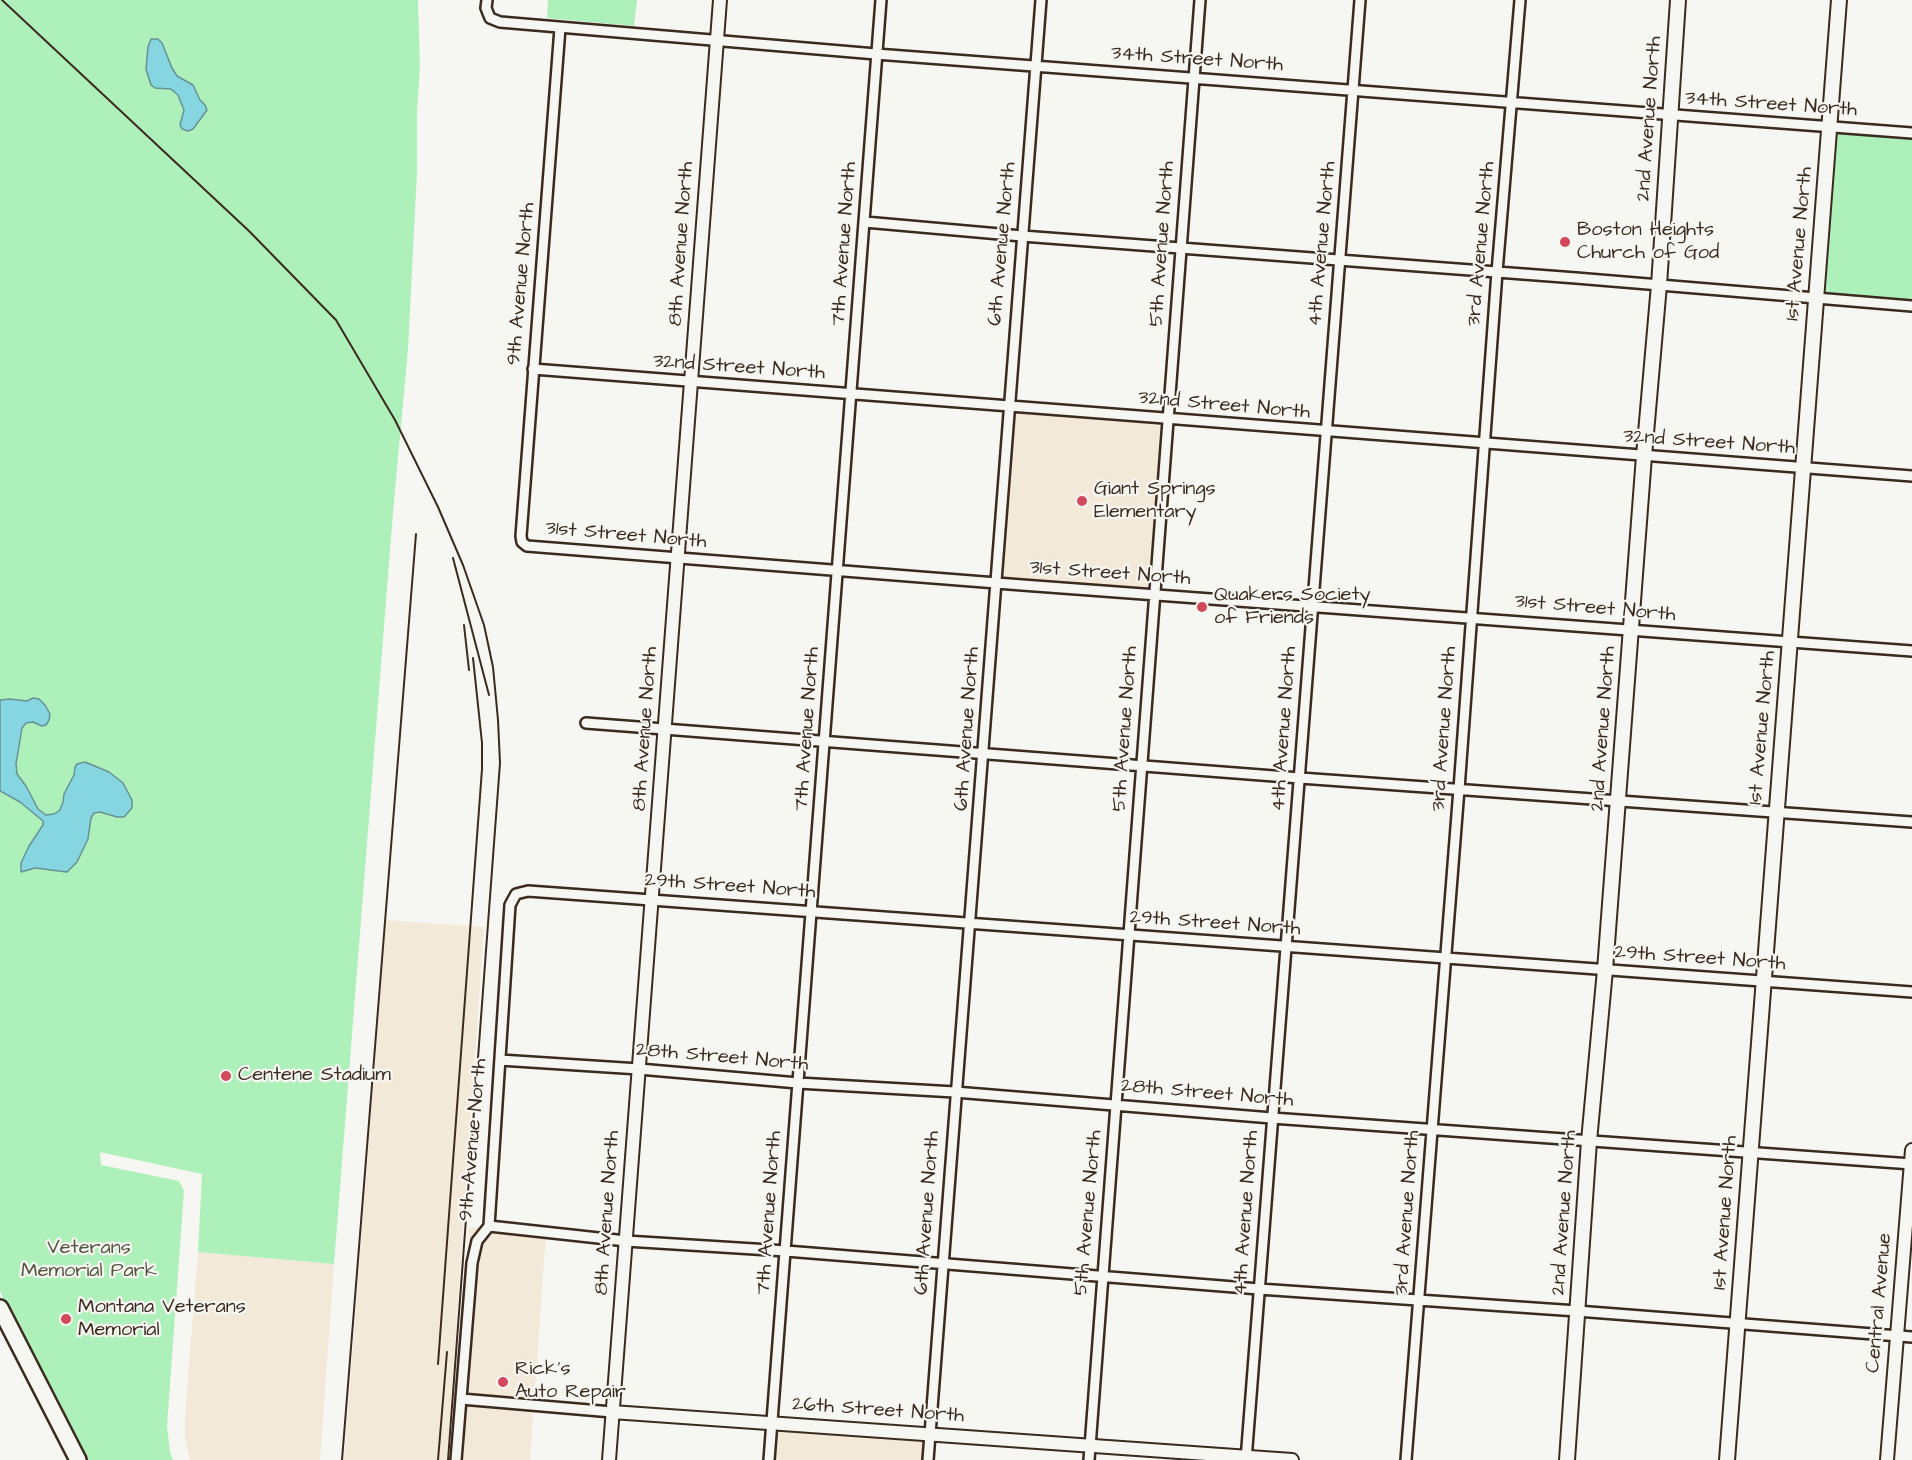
<!DOCTYPE html>
<html>
<head>
<meta charset="utf-8">
<style>
	body { margin:0 }
	canvas { display:block; background:#f6f6f2 }
</style>
</head>
<body>
<canvas width="1912" height="1460"></canvas>
<script>
const context = document.querySelector('canvas').getContext('2d');
context.lineJoin = 'round';
function fillPath(path, color) {
  context.fillStyle = color;
  context.fill(path, 'evenodd');
}
function poly(rows) {
  const path = new Path2D();
  for (const r of rows) {
    path.moveTo(r[0], r[1]);
    for (let i = 2; i < r.length; i += 2) path.lineTo(r[i], r[i + 1]);
  }
  return path;
}
function trace(path, color, width, dash) {
  context.strokeStyle = color;
  context.lineWidth = width;
  context.lineCap = dash ? 'butt' : 'round';
  context.setLineDash(dash || []);
  context.stroke(path);
}
function drawText(font, color, halo, rows, align = 'center') {
  context.font = font + ' "Architects Daughter",sans-serif';
  context.lineWidth = 4.5;
  context.setLineDash([]);
  context.textBaseline = 'middle';
  context.strokeStyle = halo;
  context.fillStyle = color;
  for (const [text, x, y, turn = 0] of rows) {
    context.save();
    context.translate(x, y);
    context.rotate((+turn || 0) * Math.PI / 180);
    context.textAlign = isNaN(turn) ? turn : align;
    if (halo) context.strokeText(text, 0, 0);
    context.fillText(text, 0, 0);
    context.restore();
  }
}
const built = poly([
	[1008,406,1168,419,1155,595,997,583],
	[386,920,484,927,447,1460,344,1460],
	[469,1227,546,1233,530,1460,456,1460],
	[198,1252,334,1264,320,1460,190,1460,185,1441,185,1415],
	[772,1424,930,1435,928,1460,769,1460]
]);
const green = poly([
	[0,0,418,0,420,67,417,110,417,172,408,349,393,512,334,1264,198,1252,202,1174,100,1152,101,1165,179,1181,184,1191,167,1426,170,1452,173,1460,87,1460,7,1307,0,1291],
	[548,0,637,0,634,26,547,18],
	[1830,127,1912,133,1912,306,1815,297]
]);
const water = poly([
	[151,39,158,39,162,43,172,68,177,76,193,85,200,100,205,105,207,110,193,129,188,131,182,129,180,125,184,110,178,95,171,89,155,88,151,85,146,69,148,47,151,39],
	[33,698,39,699,45,705,50,714,49,720,46,725,42,726,33,722,26,723,22,728,16,764,17,774,26,786,38,809,46,815,54,814,60,810,63,802,64,794,74,775,75,767,77,764,85,762,109,772,123,783,132,800,132,808,124,817,117,817,100,812,94,813,91,818,88,839,77,862,67,872,35,868,21,872,21,863,29,846,43,825,43,821,20,802,0,791,0,700,10,699,27,701,33,698]
]);
const minor = poly([
	[487,0,486,8,490,18,500,22,876,54,1912,133],
	[560,28,521,536,522,542,527,546,1022,585,1912,651],
	[865,222,1022,236,1576,278,1912,306],
	[533,369,1912,476],
	[586,723,1300,778,1912,822],
	[500,1060,639,1069,798,1083,955,1092,1272,1118,1912,1164],
	[489,1226,626,1241,786,1251,1259,1289,1577,1311,1912,1337],
	[461,1399,612,1412],
	[456,1460,472,1263,477,1241,489,1226,510,905,516,894,528,891,1912,992],
	[769,1460,881,0],
	[928,1460,1041,0],
	[1089,1460,1200,0],
	[1246,1460,1360,0],
	[1406,1460,1459,789,1497,272,1520,0]
]);
const tertiary = poly([
	[612,1412,1292,1460],
	[609,1460,720,0],
	[1887,1460,1912,1150]
]);
const secondary = poly([
	[1567,1460,1589,1141,1605,970,1644,456,1659,285,1678,0],
	[1727,1460,1839,0]
]);
const primary = poly([
	[0,1308,78,1460]
]);
const rail = poly([
	[2,0,249,231,336,320,395,420,438,507,463,565,484,625,493,667,498,720,500,763,448,1460],
	[453,558,489,695],
	[464,625,469,670],
	[438,1364,482,769,482,743,473,658],
	[342,1460,416,534],
	[438,1460,447,1352]
]);
const markers = [
	[1565,242,6,"#d1495b"],
	[1082,501,6,"#d1495b"],
	[1202,607,6,"#d1495b"],
	[226,1076,6,"#d1495b"],
	[66,1319,6,"#d1495b"],
	[503,1382,6,"#d1495b"]
];
const streetNames = [
	["34th Street North",1197,60,4],
	["34th Street North",1771,105,4],
	["2nd Avenue North",1650,119,-86],
	["8th Avenue North",682,244,-86],
	["7th Avenue North",845,244,-86],
	["6th Avenue North",1003,244,-85],
	["5th Avenue North",1163,244,-86],
	["4th Avenue North",1323,244,-85],
	["3rd Avenue North",1482,244,-85],
	["1st Avenue North",1800,244,-85],
	["9th Avenue North",522,284,-85],
	["32nd Street North",739,368,4],
	["32nd Street North",1224,406,5],
	["32nd Street North",1709,443,4],
	["31st Street North",626,536,5],
	["31st Street North",1110,574,4],
	["31st Street North",1595,609,5],
	["1st Avenue North",1763,728,-85],
	["8th Avenue North",646,729,-86],
	["7th Avenue North",808,729,-86],
	["6th Avenue North",968,729,-86],
	["5th Avenue North",1126,729,-86],
	["4th Avenue North",1285,729,-86],
	["3rd Avenue North",1445,729,-86],
	["2nd Avenue North",1604,729,-86],
	["29th Street North",730,887,4],
	["29th Street North",1215,924,4],
	["29th Street North",1700,959,4],
	["28th Street North",722,1058,5],
	["28th Street North",1207,1094,5],
	["9th Avenue North",474,1140,-85],
	["8th Avenue North",608,1213,-86],
	["7th Avenue North",770,1213,-86],
	["6th Avenue North",928,1213,-86],
	["5th Avenue North",1089,1213,-85],
	["4th Avenue North",1247,1213,-86],
	["3rd Avenue North",1408,1213,-86],
	["2nd Avenue North",1565,1213,-86],
	["1st Avenue North",1726,1213,-86],
	["Central Avenue",1880,1303,-85],
	["26th Street North",878,1411,4]
];
const poiNames = [
	["Boston Heights",1577,231],
	["Church of God",1577,254],
	["Giant Springs",1094,490],
	["Elementary",1094,513],
	["Quakers Society",1214,596],
	["of Friends",1214,619],
	["Centene Stadium",238,1076],
	["Montana Veterans",78,1308],
	["Memorial",78,1331],
	["Rick's",515,1370],
	["Auto Repair",515,1393]
];
const parkNames = [
	["Veterans",89,1249],
	["Memorial Park",89,1272]
];
fillPath(built, '#f3e9d8');
fillPath(green, '#aef0ba');
fillPath(water, '#86d6e2');
trace(water, '#689194', 1.5);
trace(minor, '#3b2a1e', 14);
trace(tertiary, '#3b2a1e', 16);
trace(secondary, '#3b2a1e', 18);
trace(primary, '#3b2a1e', 20);
trace(minor, '#f6f6f2', 9);
trace(tertiary, '#f6f6f2', 12);
trace(secondary, '#f6f6f2', 14);
trace(primary, '#f6f6f2', 15);
trace(rail, '#3b2a1e', 2);
for (const [x, y, r, color] of markers) {
  const dot = new Path2D();
  dot.arc(x, y, r, 0, 2 * Math.PI);
  context.fillStyle = color;
  context.fill(dot);
  trace(dot, '#f6f6f2', 2);
}
drawText('20px', '#3b2a1e', '#f6f6f2', streetNames);
drawText('20px', '#3b2a1e', '#f6f6f2', poiNames, 'left');
drawText('20px', '#52523d', '#f6f6f2', parkNames);
</script>
</body>
</html>
